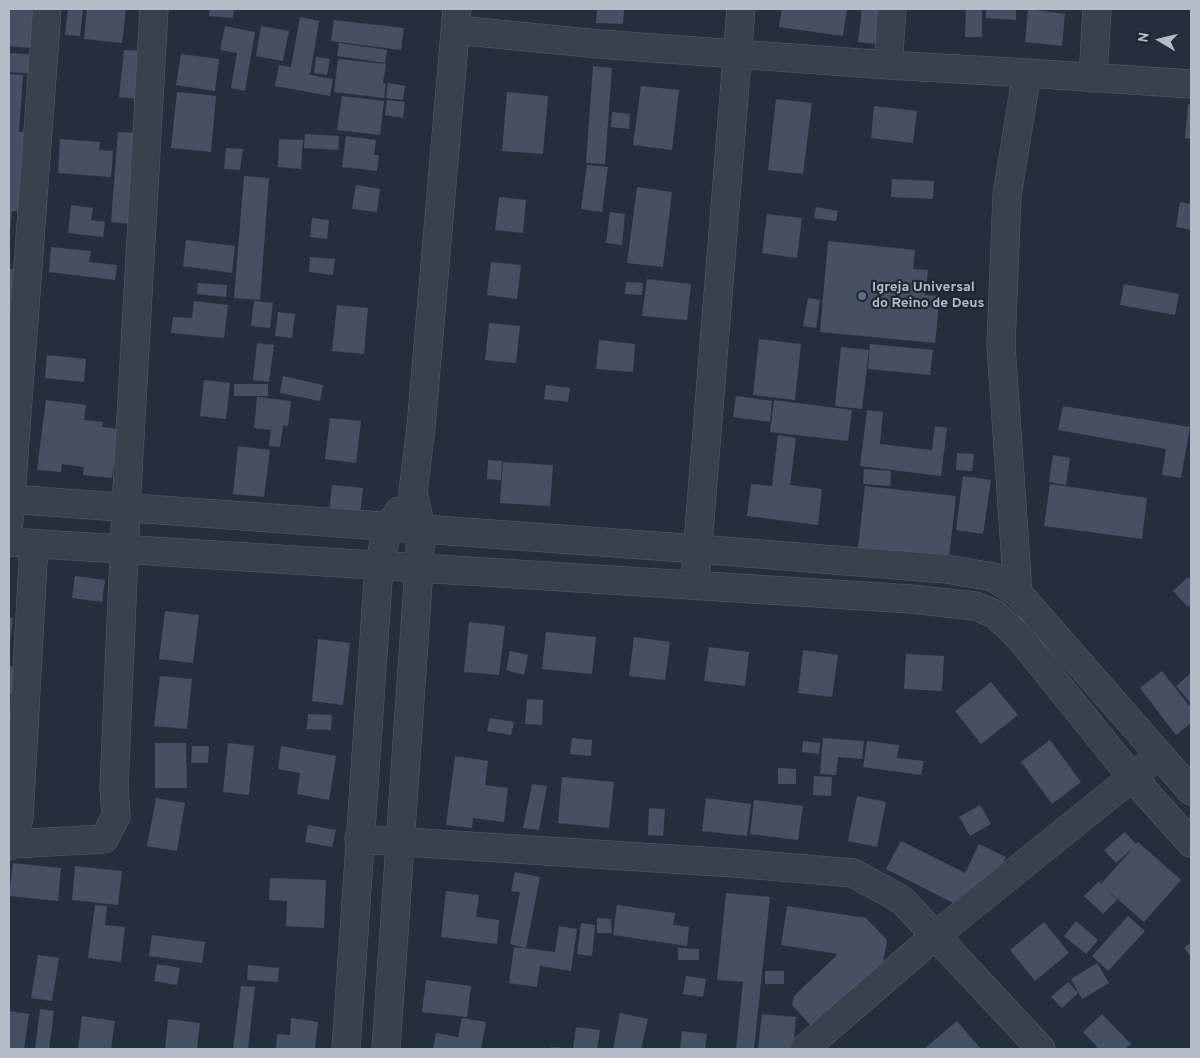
<!DOCTYPE html>
<html>
<head>
<meta charset="utf-8">
<style>
	body { margin:0 }
	#map { position:relative; width:1200px; height:1058px; overflow:hidden; background:#242f3e; font-family:Overpass,sans-serif }
	canvas { display:block }
	.frame { position:absolute; inset:0; border:10px solid #b4bcc9; pointer-events:none }
	.north { position:absolute; left:1135px; top:15px; width:50px; height:50px; -webkit-text-stroke:4px #1d2633; paint-order:stroke; rotate:279deg; font-size:14px; font-weight:700; line-height:20px; text-align:center; color:#b4bcc9 }
	.north::after { content:''; display:block; margin:auto; width:18px; height:22px; background:#b4bcc9; clip-path:polygon(50% 0,100% 100%,50% 72%,0 100%) }
</style>
</head>
<body>
<div id="map">
<canvas width="1200" height="1058"></canvas>
<div class="frame"></div>
<div class="north">N</div>
</div>
<script>
const context = document.querySelector('canvas').getContext('2d');
context.lineJoin = 'round';
function fillPath(path, color) {
  context.fillStyle = color;
  context.fill(path, 'evenodd');
}
function poly(rows) {
  const path = new Path2D();
  for (const r of rows) {
    path.moveTo(r[0], r[1]);
    for (let i = 2; i < r.length; i += 2) path.lineTo(r[i], r[i + 1]);
  }
  return path;
}
function trace(path, color, width, dash) {
  context.strokeStyle = color;
  context.lineWidth = width;
  context.lineCap = dash ? 'butt' : 'round';
  context.setLineDash(dash || []);
  context.stroke(path);
}
function drawText(font, color, halo, rows, align = 'center') {
  context.font = font + ' Overpass,sans-serif';
  context.lineWidth = 4.5;
  context.setLineDash([]);
  context.textBaseline = 'middle';
  context.strokeStyle = halo;
  context.fillStyle = color;
  for (const [text, x, y, turn = 0] of rows) {
    context.save();
    context.translate(x, y);
    context.rotate((+turn || 0) * Math.PI / 180);
    context.textAlign = isNaN(turn) ? turn : align;
    if (halo) context.strokeText(text, 0, 0);
    context.fillText(text, 0, 0);
    context.restore();
  }
}
const building = poly([
	[9,9,35,9,30,48,9,46],
	[68,9,83,9,80,36,65,35],
	[87,9,126,9,122,43,84,39],
	[210,9,234,9,233,18,209,16],
	[597,9,624,9,623,24,596,23],
	[782,9,847,9,843,36,779,27],
	[862,9,880,9,876,44,858,42],
	[966,9,982,9,982,37,965,37],
	[986,9,1016,9,1016,20,986,18],
	[1028,9,1065,14,1062,46,1025,42],
	[300,17,319,21,310,75,333,79,330,96,275,86,279,65,291,67],
	[334,20,404,28,401,50,331,41],
	[225,26,255,32,245,91,231,88,237,53,220,50],
	[261,26,289,31,283,61,256,56],
	[339,43,387,50,385,63,337,56],
	[124,50,144,51,139,99,119,97],
	[9,53,38,55,36,74,9,72],
	[181,54,219,59,215,91,176,85],
	[316,57,330,59,327,75,314,73],
	[338,59,386,64,383,83,386,84,384,98,334,92],
	[593,66,612,68,605,164,586,163],
	[9,74,23,75,19,132,26,132,20,212,12,211,10,230,9,230],
	[388,83,405,86,403,100,386,98],
	[641,86,679,90,672,150,633,145],
	[177,92,216,96,211,152,171,148],
	[507,92,548,96,543,154,502,151],
	[342,96,384,101,380,135,337,130],
	[776,99,812,103,803,174,768,170],
	[387,100,405,102,403,118,385,115],
	[1188,104,1191,104,1191,139,1185,138],
	[874,106,917,111,913,143,871,138],
	[612,112,630,114,629,129,611,127],
	[118,132,137,133,131,224,111,222],
	[305,134,339,136,338,150,304,148],
	[346,136,376,140,374,155,379,155,377,171,342,167],
	[60,139,100,142,99,150,113,151,111,177,58,173],
	[279,139,303,140,301,169,278,167],
	[226,148,243,149,240,170,224,169],
	[587,165,608,167,602,212,581,209],
	[244,176,269,178,260,300,234,298],
	[892,179,934,181,933,199,891,197],
	[356,185,380,189,377,212,352,209],
	[637,187,672,192,663,267,627,263],
	[499,197,526,200,523,233,495,230],
	[1180,202,1191,204,1191,230,1176,227],
	[71,205,93,208,91,220,105,222,103,237,68,233],
	[816,207,838,211,836,221,814,218],
	[610,212,625,214,622,245,606,243],
	[767,214,802,218,797,258,762,253],
	[312,218,329,220,327,239,310,237],
	[186,240,235,246,232,273,183,266],
	[828,241,915,250,913,269,928,270,925,295,940,296,935,343,820,332],
	[51,247,91,251,89,262,117,265,115,280,49,272],
	[310,257,335,259,333,275,309,272],
	[491,262,521,265,517,299,487,295],
	[9,269,13,269,10,315,9,315],
	[647,279,691,284,687,320,642,316],
	[626,282,643,283,642,295,625,294],
	[198,283,227,285,226,297,197,294],
	[1124,284,1179,294,1175,315,1120,305],
	[808,298,820,300,816,328,803,326],
	[194,301,228,305,224,338,171,333,173,317,192,318],
	[254,301,273,303,270,328,251,326],
	[337,305,368,308,364,354,332,351],
	[278,312,295,314,292,338,275,336],
	[489,323,520,326,516,363,485,360],
	[759,339,801,344,795,400,753,395],
	[599,340,635,344,633,372,596,369],
	[257,343,274,345,269,382,253,380],
	[870,344,933,350,930,375,868,369],
	[841,347,869,350,862,409,835,406],
	[47,355,86,359,84,382,45,378],
	[283,376,323,385,320,401,280,393],
	[204,380,230,383,226,419,200,416],
	[234,384,268,384,268,396,234,396],
	[546,385,570,388,568,402,544,399],
	[736,396,772,401,770,422,733,417],
	[257,397,291,401,288,426,283,425,280,447,269,446,271,430,254,428],
	[46,400,86,405,84,420,103,422,102,427,118,429,112,478,83,475,84,467,62,464,61,472,37,470],
	[774,400,852,410,848,441,770,432],
	[1063,406,1190,427,1181,478,1162,475,1166,449,1058,430],
	[867,410,883,412,880,444,932,450,935,426,947,428,941,476,860,466],
	[330,418,361,421,356,463,325,459],
	[778,435,796,438,790,485,822,489,818,525,747,516,751,484,772,486],
	[238,446,270,450,264,497,233,494],
	[957,453,974,454,972,471,956,470],
	[1053,455,1070,458,1066,485,1049,482],
	[488,460,502,461,501,480,487,479],
	[503,462,553,465,550,506,500,503],
	[864,469,891,471,890,486,863,484],
	[963,476,991,480,983,534,956,530],
	[1050,484,1147,498,1142,539,1044,526],
	[332,485,363,488,360,515,329,511],
	[865,486,956,496,948,566,857,556],
	[75,576,105,580,102,602,72,598],
	[1188,577,1191,580,1191,604,1188,607,1173,591],
	[165,611,199,615,193,663,159,659],
	[9,618,13,618,10,641,9,640],
	[469,622,505,626,499,675,464,672],
	[546,632,596,637,592,674,542,669],
	[634,637,670,642,665,680,629,676],
	[318,639,350,643,343,705,312,701],
	[709,647,749,652,745,686,704,681],
	[803,650,838,655,832,697,798,693],
	[510,651,528,655,524,675,506,670],
	[906,654,944,656,942,691,904,689],
	[9,666,20,667,17,695,9,694],
	[1162,671,1191,708,1191,723,1176,735,1140,688],
	[1191,673,1191,703,1176,686],
	[160,676,192,679,187,729,154,726],
	[991,682,1018,715,981,744,955,711],
	[527,699,543,700,542,725,525,724],
	[308,714,332,715,331,730,307,729],
	[490,718,514,722,511,735,487,731],
	[572,738,592,740,591,756,570,754],
	[823,738,864,741,862,759,838,757,836,775,820,774],
	[1050,740,1081,782,1052,804,1021,762],
	[803,741,820,743,819,754,802,752],
	[867,741,899,745,897,758,924,761,921,775,863,767],
	[155,743,186,743,187,788,155,788],
	[228,743,254,746,249,795,223,792],
	[192,746,209,746,208,763,191,763],
	[281,746,336,756,329,800,297,794,300,773,278,769],
	[455,756,488,761,485,785,508,788,504,822,473,818,472,828,446,825],
	[778,768,796,769,796,784,778,784],
	[814,776,832,777,831,796,813,795],
	[562,777,614,782,609,828,558,823],
	[532,784,547,786,539,830,523,828],
	[857,796,886,802,877,847,848,841],
	[156,798,185,803,177,851,147,846],
	[706,798,751,804,747,836,702,831],
	[754,800,803,806,798,840,750,834],
	[980,805,991,824,970,836,959,817],
	[649,808,665,809,663,836,648,835],
	[308,825,336,830,332,847,305,842],
	[1125,832,1136,844,1138,842,1181,880,1144,922,1107,890,1117,900,1103,914,1084,896,1099,881,1101,884,1133,848,1116,863,1104,850],
	[901,841,965,873,979,844,1006,857,977,915,886,869],
	[13,863,61,868,58,901,9,896],
	[75,866,122,871,118,905,72,900],
	[515,872,540,877,526,948,510,944,520,892,511,891],
	[270,878,326,880,324,928,286,926,287,901,269,900],
	[446,891,479,895,476,917,499,920,497,944,441,937],
	[726,893,770,897,754,1049,736,1049,743,982,717,980],
	[95,905,107,906,105,925,125,927,121,962,88,958],
	[617,905,675,913,673,925,689,927,687,946,613,935],
	[787,906,866,918,887,940,883,963,814,1029,792,1005,794,996,838,954,781,945],
	[1128,916,1145,931,1108,971,1092,956],
	[597,918,611,919,612,933,597,933],
	[1076,921,1098,940,1086,954,1064,936],
	[1044,922,1069,953,1035,981,1010,950],
	[581,923,595,925,592,956,577,954],
	[559,926,577,929,571,971,540,966,537,987,509,983,514,947,555,952],
	[152,935,205,942,202,963,149,956],
	[1191,942,1191,957,1184,948],
	[678,948,699,949,699,960,678,960],
	[38,955,59,958,52,1001,31,998],
	[1097,963,1109,983,1082,999,1071,979],
	[157,964,180,968,177,985,154,981],
	[248,965,279,968,278,982,247,980],
	[765,971,784,971,784,984,765,984],
	[686,976,706,979,703,997,683,994],
	[426,980,471,986,467,1017,422,1012],
	[1068,982,1078,993,1062,1008,1051,997],
	[241,986,255,987,248,1049,233,1049],
	[40,1009,54,1011,49,1049,35,1049],
	[9,1011,29,1014,24,1049,9,1049],
	[620,1013,648,1019,641,1049,613,1049],
	[762,1014,796,1017,793,1049,758,1049],
	[1102,1014,1131,1044,1125,1049,1099,1049,1083,1032],
	[82,1016,115,1021,111,1049,78,1049],
	[291,1018,318,1022,315,1049,276,1049,277,1034,290,1035],
	[462,1018,486,1022,481,1049,433,1049,436,1033,458,1037],
	[168,1019,200,1023,197,1049,165,1049],
	[957,1021,981,1049,924,1049],
	[576,1027,600,1030,597,1049,573,1049],
	[682,1031,707,1034,705,1049,680,1049],
	[551,1047,564,1048,564,1049,551,1049]
]);
const minor = poly([
	[456,30,599,44,888,65,1027,73,1191,84],
	[888,65,892,9],
	[1093,78,1097,9],
	[9,499,698,549,946,569,993,577,1018,593,1191,791],
	[9,522,47,9],
	[9,542,911,599,975,606,995,614,1019,637,1132,777,1191,843],
	[696,568,741,9],
	[1018,593,1001,345,1007,195,1027,73],
	[359,839,734,863,853,873,902,900,1041,1049],
	[11,844,104,839,116,816,114,788,126,507,154,9],
	[9,846,11,844,19,818,34,544],
	[346,1049,379,566,388,526,399,511],
	[386,1049,419,568,421,528,413,492,421,427,457,9],
	[804,1049,936,935,1146,766]
]);
const markers = [
	[862,296,5,"#5c6f8a"]
];
const poiNames = [
	["Igreja Universal",872,288],
	["do Reino de Deus",872,304]
];
fillPath(building, '#455162');
trace(minor, '#565f6c', 29);
trace(minor, '#38414e', 28);
for (const [x, y, r, color] of markers) {
  const dot = new Path2D();
  dot.arc(x, y, r, 0, 2 * Math.PI);
  context.fillStyle = color;
  context.fill(dot);
  trace(dot, '#1d2633', 2);
}
drawText('bold 14px', '#b4bcc9', '#1d2633', poiNames, 'left');
</script>
</body>
</html>
